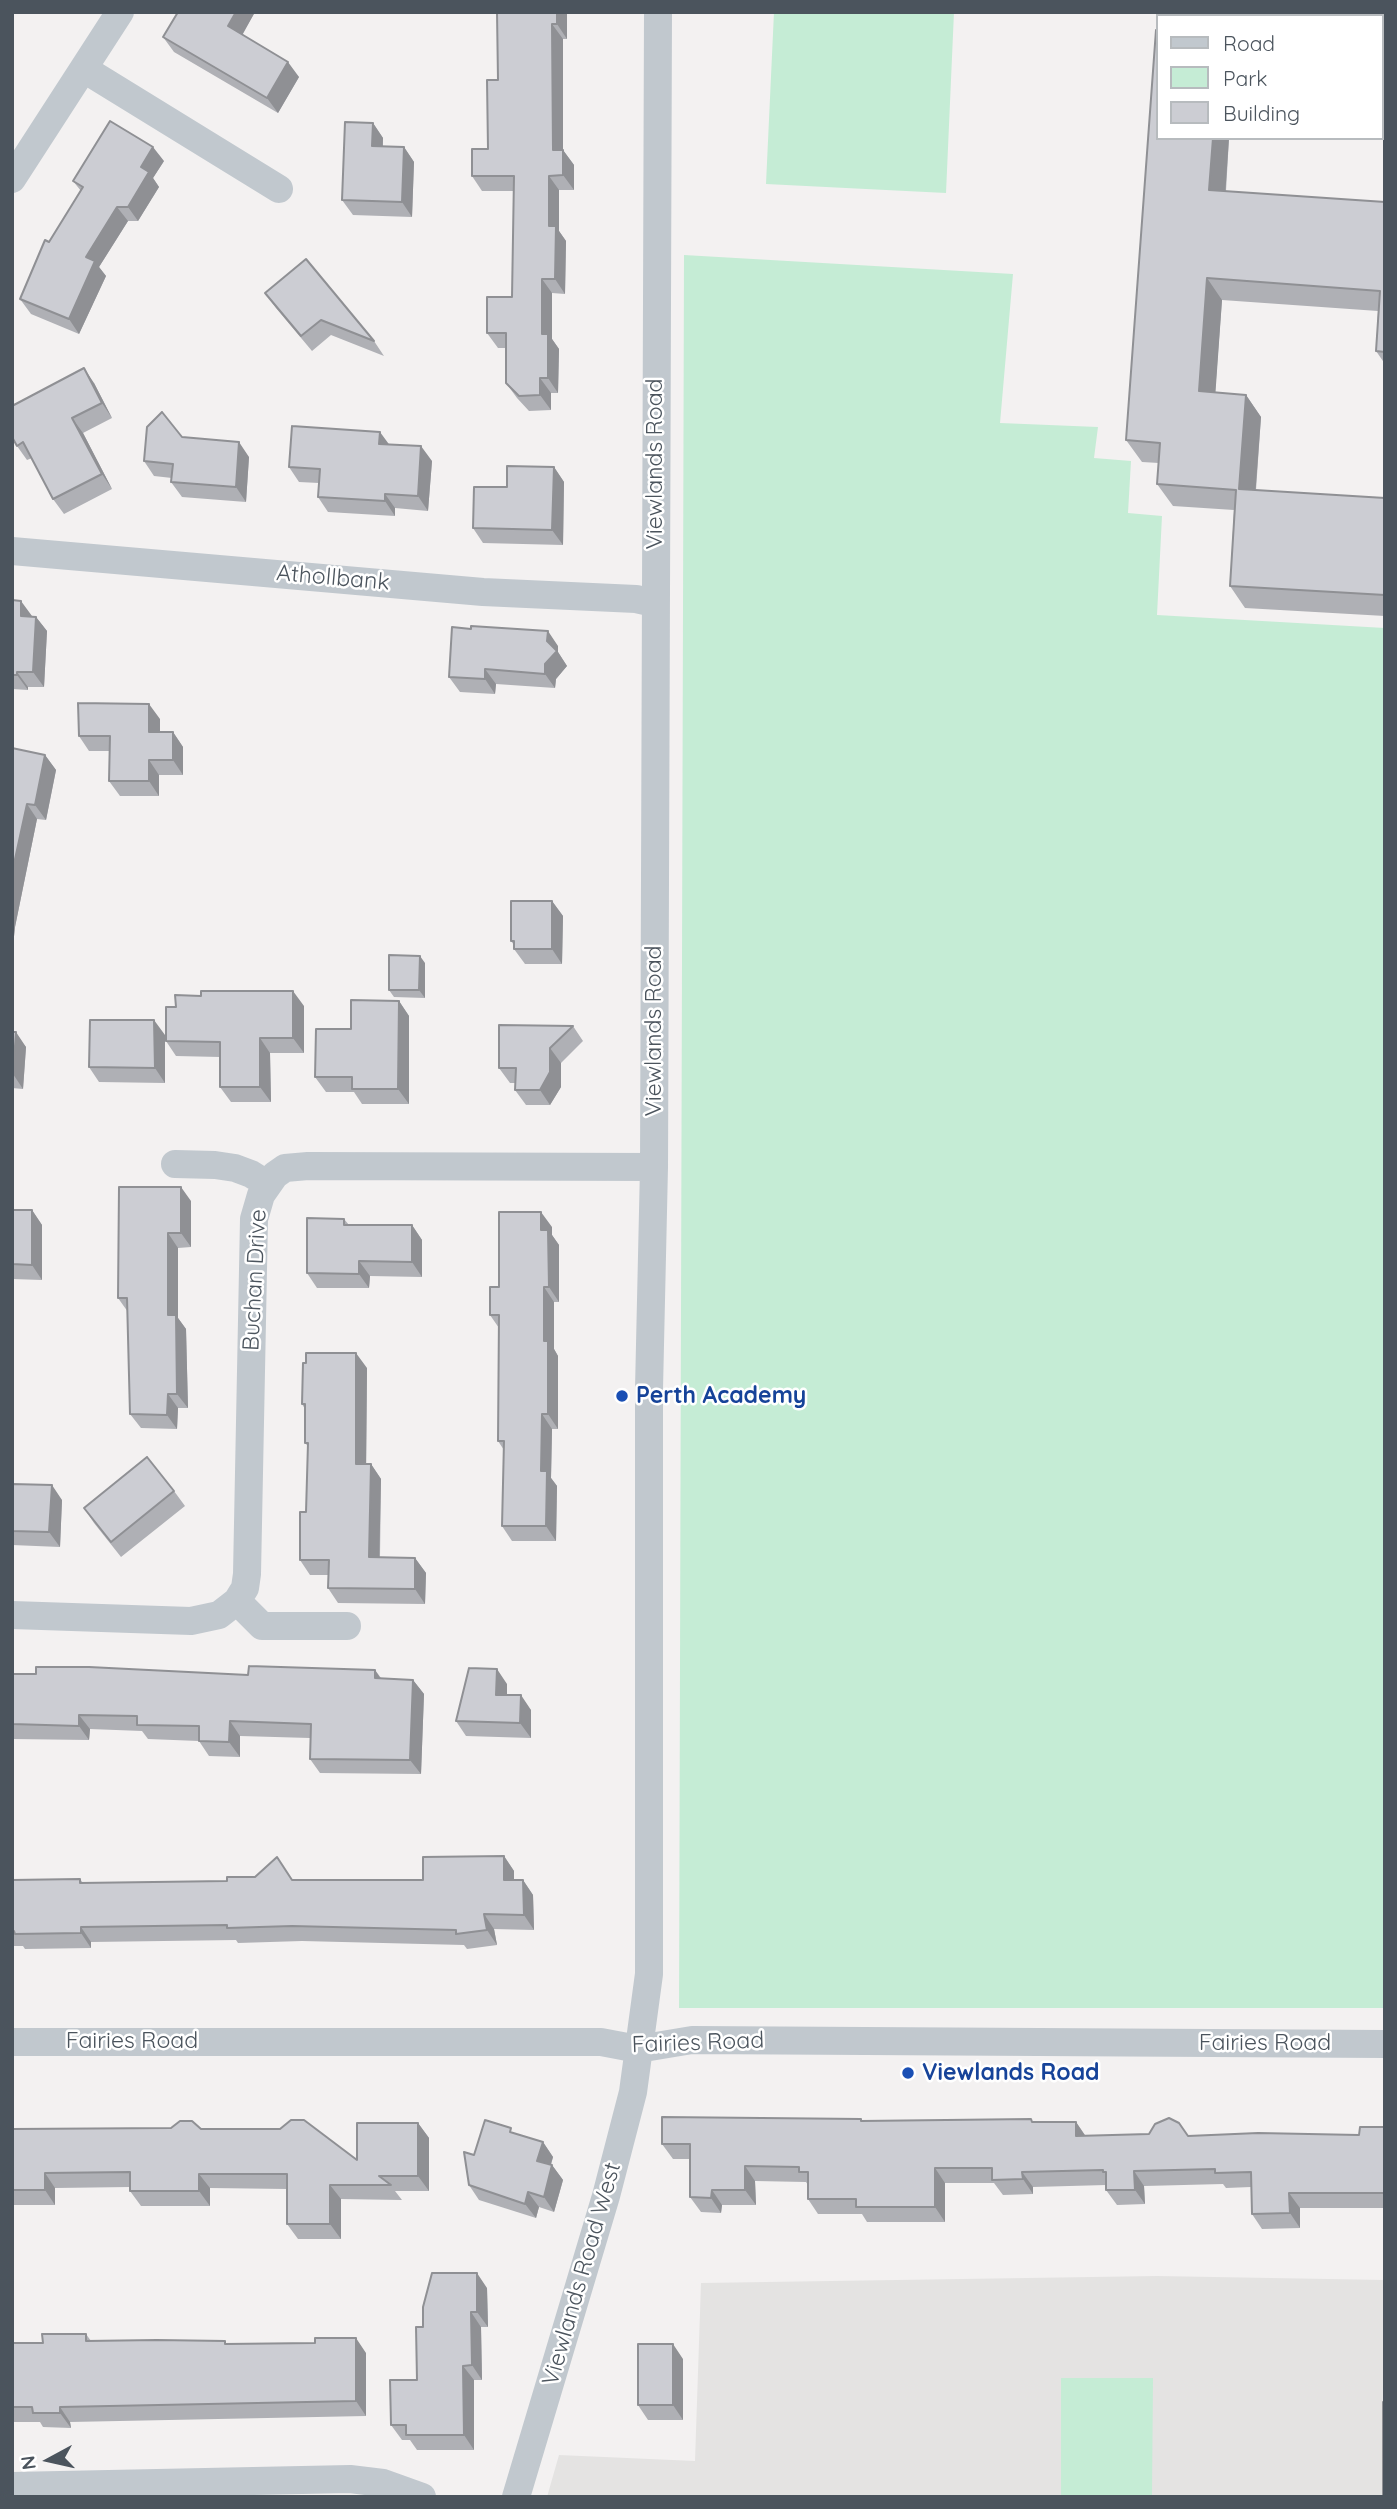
<!DOCTYPE html>
<html>
<head>
<meta charset="utf-8">
<style>
	body { margin:0 }
	#map { position:relative; width:1397px; height:2509px; overflow:hidden; background:#f3f1f1; font-family:Quicksand,sans-serif }
	canvas { display:block }
	.frame { position:absolute; inset:0; border:14px solid #4b545d; pointer-events:none }
	.legend { position:absolute; left:1156px; top:14px; width:228px; height:126px; box-sizing:border-box; background:#fff; border:2px solid #b7bbbe; margin:0; padding:9px 12px; list-style:none; font-size:21px; color:#4b545d }
	.legend li { display:flex; align-items:center; gap:14px; height:35px }
	.legend b { width:35px; border:2px solid #b7bbbe }
	.north { position:absolute; left:14px; top:2425px; width:70px; height:70px; -webkit-text-stroke:5px #fff; paint-order:stroke; rotate:262deg; font-size:19px; font-weight:700; line-height:28px; text-align:center; color:#4b545d }
	.north::after { content:''; display:block; margin:auto; width:24px; height:32px; background:#4b545d; clip-path:polygon(50% 0,100% 100%,50% 72%,0 100%) }
</style>
</head>
<body>
<div id="map">
<canvas width="1397" height="2509"></canvas>
<div class="frame"></div>
<ul class="legend">
<li><b style="height:9px;background:#c1c8ce"></b>Road</li>
<li><b style="height:19px;background:#c5ecd5"></b>Park</li>
<li><b style="height:19px;background:#cccdd3"></b>Building</li>
</ul>
<div class="north">N</div>
</div>
<script>
const context = document.querySelector('canvas').getContext('2d');
context.lineJoin = 'round';
function fillPath(path, color) {
  context.fillStyle = color;
  context.fill(path, 'evenodd');
}
function poly(rows) {
  const path = new Path2D();
  for (const r of rows) {
    path.moveTo(r[0], r[1]);
    for (let i = 2; i < r.length; i += 2) path.lineTo(r[i], r[i + 1]);
  }
  return path;
}
function trace(path, color, width, dash) {
  context.strokeStyle = color;
  context.lineWidth = width;
  context.lineCap = dash ? 'butt' : 'round';
  context.setLineDash(dash || []);
  context.stroke(path);
}
function drawText(font, color, halo, rows, align = 'center') {
  context.font = font + ' Quicksand,sans-serif';
  context.lineWidth = 5;
  context.setLineDash([]);
  context.textBaseline = 'middle';
  context.strokeStyle = halo;
  context.fillStyle = color;
  for (const [text, x, y, turn = 0] of rows) {
    context.save();
    context.translate(x, y);
    context.rotate((+turn || 0) * Math.PI / 180);
    context.textAlign = isNaN(turn) ? turn : align;
    if (halo) context.strokeText(text, 0, 0);
    context.fillText(text, 0, 0);
    context.restore();
  }
}
const education = poly([
	[1157,2276,1385,2280,1385,2497,547,2497,559,2455,695,2461,701,2283]
]);
const green = poly([
	[774,12,954,12,946,193,766,184],
	[684,255,1013,274,1000,423,1098,427,1094,458,1131,461,1128,513,1162,516,1157,615,1385,628,1385,2008,679,2008],
	[1061,2378,1153,2378,1152,2497,1061,2497]
]);
const street = poly([
	[84,69,279,189],
	[12,179,120,12],
	[12,551,483,592,636,599,654,603],
	[175,1164,215,1165,235,1168,251,1174,267,1184],
	[237,1601,262,1626,347,1626],
	[12,1615,191,1621,219,1615,237,1601,245,1588,247,1574,254,1219,261,1195,275,1175,285,1168,308,1166,654,1167],
	[12,2042,601,2042,638,2049,692,2040,1385,2044],
	[12,2486,350,2479,383,2483,422,2497],
	[516,2497,606,2196,633,2092,649,1974,649,1389,654,1167,658,12]
]);
const wall = poly([
	[178,12,255,12,242,34,299,77,278,113,174,52,163,37],
	[497,12,567,12,567,39,563,39,563,150,574,165,574,190,559,190,559,231,566,241,565,294,552,293,552,339,559,349,558,393,551,393,551,410,529,411,517,398,506,383,506,348,498,348,487,333,512,297,514,191,482,191,472,176,488,149,498,80],
	[1302,12,1385,12,1385,19,1381,19,1381,16,1345,16],
	[373,123,383,138,383,147,404,147,414,162,412,217,353,215,342,200],
	[1157,138,1229,138,1226,191,1385,202,1385,364,1376,351,1378,311,1222,300,1215,393,1246,395,1261,417,1256,490,1385,498,1385,616,1245,608,1230,586,1234,510,1173,506,1157,484,1159,463,1142,462,1126,440],
	[164,161,153,178,159,187,138,221,128,221,99,267,106,276,79,334,31,314,20,299,49,242,81,191,73,181],
	[265,293,374,341,384,356,331,335,312,351,276,308],
	[94,383,112,418,83,433,112,489,64,514,53,499,32,458,27,460,17,446],
	[182,437,249,457,246,502,182,497,171,482,172,478,154,476,144,461],
	[389,444,432,461,428,511,395,508,395,516,328,512,318,497,319,483,299,482,289,467],
	[554,467,564,482,563,545,483,543,473,528,507,487],
	[12,600,31,616,36,617,47,631,44,687,28,687,28,690,12,689],
	[558,646,558,652,567,666,556,679,555,688,496,684,495,694,460,692,449,677],
	[160,719,160,732,173,732,183,747,183,775,159,775,159,796,120,796,109,781,110,751,89,751,79,736],
	[12,748,45,755,56,770,46,820,37,819,15,927,12,955],
	[552,901,563,916,562,964,525,964,514,949,514,945,511,941],
	[425,963,425,998,394,997,389,990],
	[399,1001,409,1016,409,1104,362,1104,354,1092,326,1092,315,1077,351,1029],
	[304,1006,304,1053,270,1053,271,1102,231,1102,220,1087,220,1057,176,1056,166,1041],
	[573,1026,583,1041,561,1063,561,1087,550,1105,526,1105,515,1090,515,1083,510,1083,499,1068],
	[12,1032,26,1047,23,1089,12,1088],
	[165,1035,165,1083,99,1082,89,1067],
	[191,1201,191,1247,178,1248,178,1318,186,1329,188,1408,178,1408,177,1429,141,1428,130,1414,128,1312,118,1298],
	[12,1210,32,1210,42,1225,42,1280,12,1279],
	[344,1219,349,1225,412,1225,422,1240,422,1277,370,1276,369,1288,317,1288,307,1273],
	[552,1227,552,1235,559,1245,559,1302,554,1302,554,1349,558,1356,558,1429,552,1429,551,1478,557,1486,556,1541,512,1541,502,1526,504,1450,498,1441,499,1328,490,1315,499,1287],
	[367,1368,366,1464,371,1464,381,1479,380,1557,415,1558,426,1573,425,1604,338,1603,328,1588,328,1575,310,1575,300,1560,306,1512,308,1446,305,1443,305,1409,302,1404],
	[12,1484,62,1500,60,1547,12,1545],
	[174,1491,185,1506,121,1557,94,1523,84,1508],
	[375,1670,381,1678,413,1680,424,1694,421,1774,320,1773,310,1759,310,1738,240,1736,240,1757,209,1756,199,1741,148,1739,142,1731,90,1729,89,1740,12,1739,12,1674,248,1675],
	[507,1684,507,1695,531,1710,531,1738,466,1736,456,1721],
	[504,1856,514,1871,514,1880,523,1880,533,1895,534,1930,494,1929,497,1945,467,1949,464,1945,302,1941,238,1943,236,1940,91,1942,91,1948,25,1949,23,1946,12,1946,12,1880,80,1879,83,1883,293,1880,423,1880],
	[863,2121,1076,2122,1085,2135,1359,2135,1385,2127,1385,2208,1300,2208,1300,2228,1262,2229,1252,2214,1251,2187,1226,2188,1223,2184,1144,2186,1145,2204,1117,2205,1106,2190,1106,2185,1033,2187,1033,2194,1003,2195,994,2183,945,2183,945,2222,867,2222,862,2214,818,2214,808,2199,808,2185,806,2182,755,2181,756,2205,722,2205,721,2213,701,2212,690,2197,690,2159,673,2159,662,2144],
	[418,2123,429,2138,429,2191,395,2191,402,2200,341,2199,341,2239,298,2239,287,2224,287,2189,210,2188,210,2206,141,2206,130,2191,130,2187,55,2188,55,2205,12,2205,12,2129,201,2129,357,2160],
	[515,2134,543,2142,553,2157,551,2165,552,2165,563,2180,554,2212,539,2207,536,2218,479,2200,469,2185,474,2155],
	[487,2288,488,2327,481,2327,482,2380,474,2380,474,2450,417,2450,410,2440,402,2440,391,2425,417,2380,423,2327],
	[86,2334,91,2341,226,2344,366,2353,366,2416,70,2422,71,2428,43,2427,40,2422,12,2422,12,2343,43,2343],
	[683,2359,683,2420,648,2420,638,2405]
]);
const shadedWall = poly([
	[236,12,255,12,239,41,228,26],
	[557,12,567,12,567,39,557,24],
	[1248,12,1265,12,1265,16,1248,16],
	[552,24,563,39,563,164,553,150],
	[288,62,299,77,278,113,267,98],
	[373,123,383,138,382,161,372,146],
	[1213,138,1229,138,1224,212,1209,190],
	[153,147,164,161,153,178,159,187,138,221,128,207,141,167],
	[404,147,414,162,412,217,402,202],
	[563,150,574,165,574,190,563,175],
	[549,176,559,190,559,231,566,241,565,294,555,279,549,226],
	[117,207,128,221,99,267,106,276,79,334,69,319,86,257],
	[1207,278,1222,300,1214,413,1199,391],
	[542,279,552,293,552,339,559,349,558,393,548,378,542,334],
	[84,368,94,383,112,418,102,403],
	[540,378,551,393,551,410,540,395],
	[1246,395,1261,417,1254,511,1239,489],
	[72,418,83,433,112,489,102,474],
	[380,432,391,447,379,444],
	[239,442,249,457,246,502,236,487],
	[421,446,432,461,428,511,418,496],
	[554,467,564,482,563,545,552,530],
	[385,494,395,508,395,516,385,501],
	[21,601,32,616,31,631,21,616],
	[36,617,47,631,44,687,33,672],
	[548,631,558,646,558,652,567,666,556,679,555,688,545,674],
	[485,669,496,684,495,694,485,679],
	[17,672,28,687,28,690,17,675],
	[149,704,160,719,160,747,149,732],
	[173,732,183,747,183,775,173,760],
	[45,755,56,770,46,820,35,805],
	[149,760,159,775,159,796,149,781],
	[27,804,37,819,15,927,12,955,12,873],
	[552,901,563,916,562,964,552,949],
	[420,956,425,963,425,998,419,990],
	[293,991,304,1006,304,1053,293,1038],
	[399,1001,409,1016,409,1104,398,1089],
	[154,1020,165,1035,165,1083,155,1068],
	[16,1032,26,1047,23,1089,13,1074],
	[260,1038,270,1053,271,1102,260,1087],
	[550,1048,561,1063,561,1087,550,1105,540,1090],
	[181,1187,191,1201,191,1247,181,1233],
	[32,1210,42,1225,42,1280,32,1265],
	[541,1212,552,1227,552,1235,559,1245,559,1302,549,1287,541,1230],
	[412,1225,422,1240,422,1277,412,1262],
	[168,1233,178,1248,178,1318,186,1329,188,1408,177,1394,168,1315],
	[359,1261,370,1276,369,1288,359,1274],
	[544,1287,554,1302,554,1349,558,1356,558,1429,548,1414,544,1341],
	[356,1353,367,1368,366,1479,356,1464],
	[168,1394,178,1408,177,1429,167,1415],
	[542,1414,552,1429,551,1478,557,1486,556,1541,546,1526,541,1471],
	[371,1464,381,1479,379,1572,369,1557],
	[52,1485,62,1500,60,1547,49,1532],
	[415,1558,426,1573,425,1604,415,1589],
	[497,1669,507,1684,507,1709,496,1695],
	[375,1670,385,1685,375,1678],
	[413,1680,424,1694,421,1774,410,1760],
	[521,1695,531,1710,531,1738,520,1723],
	[79,1715,90,1729,89,1740,79,1726],
	[230,1721,240,1736,240,1757,229,1742],
	[504,1856,514,1871,514,1895,504,1880],
	[523,1880,533,1895,534,1930,524,1915],
	[484,1914,494,1929,497,1945,487,1930],
	[81,1927,91,1942,91,1948,81,1933],
	[1076,2122,1086,2137,1076,2136],
	[418,2123,429,2138,429,2191,418,2176],
	[543,2142,553,2157,547,2176,537,2161],
	[552,2165,563,2180,554,2212,544,2197],
	[745,2166,755,2181,756,2205,745,2190],
	[935,2168,945,2183,945,2222,935,2207],
	[1134,2171,1144,2186,1145,2204,1135,2190],
	[1022,2172,1033,2187,1033,2194,1023,2179],
	[45,2173,55,2188,55,2205,45,2190],
	[199,2174,210,2188,210,2206,199,2191],
	[330,2185,341,2199,341,2239,330,2224],
	[712,2190,722,2205,721,2213,711,2198],
	[528,2192,539,2207,536,2218,525,2204],
	[1289,2193,1300,2208,1300,2228,1290,2213],
	[477,2273,487,2288,488,2327,477,2312],
	[471,2312,481,2327,482,2380,472,2365],
	[356,2338,366,2353,366,2416,356,2401],
	[673,2344,683,2359,683,2420,673,2405],
	[463,2366,474,2380,474,2450,464,2435],
	[60,2407,70,2422,71,2428,60,2413]
]);
const building = poly([
	[178,12,236,12,228,26,288,62,267,98,163,37,178,12],
	[497,12,557,12,557,24,552,24,553,150,563,150,563,175,549,176,549,226,556,226,555,279,542,279,542,334,548,334,548,378,540,378,540,395,519,396,506,383,506,333,487,333,487,297,512,297,514,176,472,176,472,149,488,149,487,80,498,80,497,12],
	[1168,12,1248,12,1248,16,1168,16,1168,12],
	[1156,30,1157,30,1157,138,1213,138,1209,190,1385,202,1385,352,1376,351,1380,291,1207,278,1199,391,1246,395,1239,489,1385,498,1385,595,1230,586,1236,490,1157,484,1160,443,1126,440,1156,30],
	[110,121,153,147,141,167,149,172,128,207,117,207,86,257,95,261,69,319,20,299,45,240,49,242,83,187,73,181,110,121],
	[345,122,373,123,372,146,404,147,402,202,342,200,345,122],
	[306,259,374,341,321,320,301,336,265,293,306,259],
	[84,368,102,403,72,418,102,474,53,499,23,442,17,446,12,437,12,406,84,368],
	[162,412,182,437,239,442,236,487,171,482,173,464,144,461,147,427,162,412],
	[292,426,380,432,379,444,421,446,418,496,385,494,385,501,318,497,320,469,289,467,292,426],
	[507,466,554,467,552,530,473,528,474,487,507,487,507,466],
	[12,600,21,601,21,616,36,617,33,672,17,672,17,675,12,675,12,600],
	[471,626,548,631,547,641,557,651,545,664,545,674,485,669,485,679,449,677,452,627,471,629,471,626],
	[78,703,149,704,149,732,173,732,173,760,149,760,149,781,109,781,110,736,79,736,78,703],
	[12,748,45,755,35,805,27,804,12,873,12,748],
	[511,901,552,901,552,949,514,949,514,941,511,941,511,901],
	[389,955,420,956,419,990,389,990,389,955],
	[201,991,293,991,293,1038,260,1038,260,1087,220,1087,220,1042,166,1041,166,1007,176,1007,175,995,201,996,201,991],
	[351,1000,399,1001,398,1089,352,1089,352,1077,315,1077,316,1029,351,1029,351,1000],
	[90,1020,154,1020,155,1068,89,1067,90,1020],
	[499,1025,573,1026,550,1048,550,1072,540,1090,515,1090,516,1068,499,1068,499,1025],
	[12,1032,16,1032,13,1074,12,1074,12,1032],
	[119,1187,181,1187,181,1233,168,1233,168,1315,176,1315,177,1394,168,1394,167,1415,130,1414,127,1298,118,1298,119,1187],
	[12,1210,32,1210,32,1265,12,1264,12,1210],
	[499,1212,541,1212,541,1230,548,1230,549,1287,544,1287,544,1341,548,1341,548,1414,542,1414,541,1471,547,1471,546,1526,502,1526,504,1441,498,1441,499,1315,490,1315,490,1287,499,1287,499,1212],
	[307,1218,344,1219,344,1225,412,1225,412,1262,359,1261,359,1274,307,1273,307,1218],
	[306,1353,356,1353,356,1464,371,1464,369,1557,415,1558,415,1589,328,1588,329,1560,300,1560,300,1512,306,1512,308,1443,305,1443,305,1404,302,1404,303,1363,306,1363,306,1353],
	[147,1457,174,1491,111,1542,84,1508,147,1457],
	[12,1484,52,1485,49,1532,12,1531,12,1484],
	[249,1666,375,1670,375,1678,413,1680,410,1760,310,1759,311,1724,230,1721,229,1742,199,1741,199,1726,137,1725,137,1716,79,1715,79,1726,12,1724,12,1674,36,1674,36,1667,89,1667,248,1675,249,1666],
	[469,1668,497,1669,496,1695,521,1695,520,1723,456,1721,469,1668],
	[504,1856,504,1880,523,1880,524,1915,484,1914,487,1930,456,1934,456,1930,292,1926,227,1928,227,1925,81,1927,81,1933,15,1934,14,1931,12,1931,12,1880,80,1879,80,1883,227,1881,227,1877,255,1877,277,1857,292,1880,423,1880,423,1857,504,1856],
	[662,2117,861,2119,861,2121,1031,2119,1032,2122,1076,2122,1076,2136,1149,2134,1155,2124,1169,2118,1179,2123,1188,2136,1258,2133,1359,2135,1360,2127,1385,2127,1385,2193,1289,2193,1290,2213,1252,2214,1251,2172,1215,2173,1215,2169,1134,2171,1135,2190,1106,2190,1106,2172,1103,2172,1103,2170,1022,2172,1023,2179,992,2180,992,2168,935,2168,935,2207,856,2207,856,2199,808,2199,808,2172,799,2172,799,2167,745,2166,745,2190,712,2190,711,2198,690,2197,690,2144,662,2144,662,2117],
	[291,2120,304,2120,357,2160,357,2123,418,2123,418,2176,379,2176,391,2185,330,2185,330,2224,287,2224,287,2174,199,2174,199,2191,130,2191,130,2172,45,2173,45,2190,12,2190,12,2129,171,2128,180,2121,192,2121,201,2129,280,2129,291,2120],
	[485,2120,511,2128,510,2132,543,2142,537,2161,552,2165,544,2197,528,2192,525,2204,469,2185,464,2152,474,2155,485,2120],
	[432,2273,477,2273,477,2312,471,2312,472,2365,463,2366,464,2435,406,2435,406,2425,391,2425,390,2380,417,2380,416,2327,423,2327,423,2307,432,2273],
	[42,2334,86,2334,86,2341,157,2340,225,2341,225,2344,315,2343,315,2338,356,2338,356,2401,60,2407,60,2413,33,2413,32,2407,12,2407,12,2343,43,2343,42,2334],
	[638,2344,673,2344,673,2405,638,2405,638,2344],
	[1383,2402,1385,2402,1385,2497,1383,2497,1383,2402]
]);
const markers = [
	[622,1396,7,"#1a4fb4"],
	[908,2073,7,"#1a4fb4"]
];
const streetNames = [
	["Viewlands Road",655,464,-90],
	["Athollbank",333,578,5],
	["Viewlands Road",654,1031,-90],
	["Buchan Drive",255,1280,-87],
	["Fairies Road",132,2041],
	["Fairies Road",698,2043,-2],
	["Fairies Road",1265,2043],
	["Viewlands Road West",582,2274,-74]
];
const transitNames = [
	["Perth Academy",636,1396],
	["Viewlands Road",922,2073]
];
fillPath(education, '#e4e3e2');
fillPath(green, '#c5ecd5');
trace(street, '#c1c8ce', 28);
fillPath(wall, '#afb0b5');
fillPath(shadedWall, '#8f9094');
fillPath(building, '#cccdd3');
trace(building, '#8f9094', 2);
for (const [x, y, r, color] of markers) {
  const dot = new Path2D();
  dot.arc(x, y, r, 0, 2 * Math.PI);
  context.fillStyle = color;
  context.fill(dot);
  trace(dot, '#fff', 2.5);
}
drawText('23px', '#4b545d', '#fff', streetNames);
drawText('bold 23px', '#164399', '#fff', transitNames, 'left');
</script>
</body>
</html>
